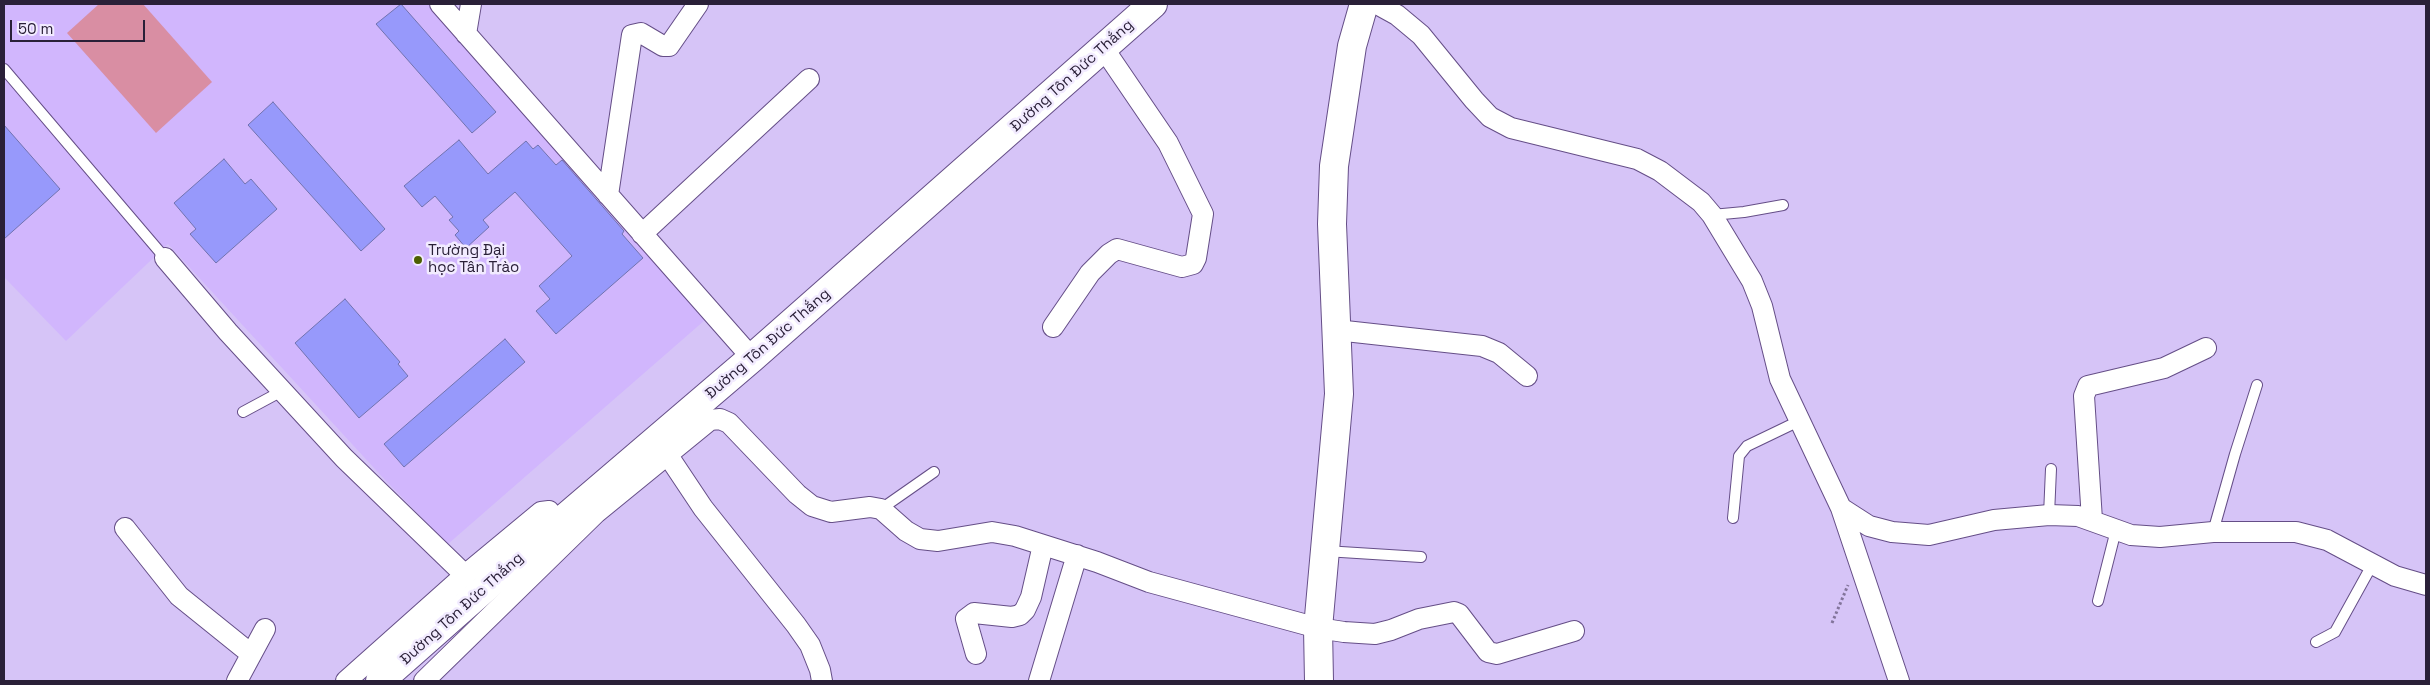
<!DOCTYPE html>
<html>
<head>
<meta charset="utf-8">
<style>
	body { margin:0 }
	#map { position:relative; width:2430px; height:685px; overflow:hidden; background:#d6c4f7; font-family:"Space Grotesk",sans-serif }
	canvas { display:block }
	.frame { position:absolute; inset:0; border:5px solid #2a2038; pointer-events:none }
	.scale { position:absolute; left:10px; top:20px; width:135px; height:22px; box-sizing:border-box; border:2px solid #2a2038; border-top:0; padding-left:6px; font-size:15px; line-height:18px; white-space:nowrap; color:#2a2038; -webkit-text-stroke:4px #f2ebff; paint-order:stroke }
</style>
</head>
<body>
<div id="map">
<canvas width="2430" height="685"></canvas>
<div class="frame"></div>
<div class="scale">50 m</div>
</div>
<script>
const context = document.querySelector('canvas').getContext('2d');
context.lineJoin = 'round';
function fillPath(path, color) {
  context.fillStyle = color;
  context.fill(path, 'evenodd');
}
function poly(rows) {
  const path = new Path2D();
  for (const r of rows) {
    path.moveTo(r[0], r[1]);
    for (let i = 2; i < r.length; i += 2) path.lineTo(r[i], r[i + 1]);
  }
  return path;
}
function trace(path, color, width, dash) {
  context.strokeStyle = color;
  context.lineWidth = width;
  context.lineCap = dash ? 'butt' : 'round';
  context.setLineDash(dash || []);
  context.stroke(path);
}
function drawText(font, color, halo, rows, align = 'center') {
  context.font = font + ' "Space Grotesk",sans-serif';
  context.lineWidth = 5;
  context.setLineDash([]);
  context.textBaseline = 'middle';
  context.strokeStyle = halo;
  context.fillStyle = color;
  for (const [text, x, y, turn = 0] of rows) {
    context.save();
    context.translate(x, y);
    context.rotate((+turn || 0) * Math.PI / 180);
    context.textAlign = isNaN(turn) ? turn : align;
    if (halo) context.strokeText(text, 0, 0);
    context.fillText(text, 0, 0);
    context.restore();
  }
}
const built = poly([
	[4,4,430,4,705,320,448,544,386,481,168,244,66,341,4,277]
]);
const green = poly([
	[99,4,143,4,212,82,156,133,67,33]
]);
const building = poly([
	[401,4,496,112,472,133,376,24,401,4],
	[273,102,385,229,361,251,248,125,273,102],
	[4,125,60,189,4,239,4,125],
	[459,140,488,174,526,141,533,149,538,145,556,165,562,160,624,231,622,234,643,258,556,334,536,311,550,299,539,286,572,256,515,192,483,220,489,227,466,248,455,235,459,231,449,220,453,217,435,196,422,207,404,186,459,140],
	[224,159,245,184,251,179,277,209,216,263,190,234,196,229,174,203,224,159],
	[345,299,400,362,398,364,408,376,359,418,295,343,345,299],
	[505,339,525,362,404,467,384,444,505,339]
]);
const path = poly([
	[1832,623,1848,585]
]);
const lane = poly([
	[4,69,165,258],
	[1712,215,1744,212,1783,205],
	[243,412,282,391],
	[881,509,934,472],
	[2049,515,2051,469],
	[1733,518,1739,456,1747,446,1799,421],
	[2213,532,2235,454,2257,385],
	[1325,551,1421,557],
	[2098,601,2116,530],
	[2316,642,2335,632,2372,565]
]);
const street = poly([
	[440,4,752,358],
	[1377,4,1397,15,1421,35,1474,100,1490,117,1511,128,1637,159,1660,171,1701,202,1712,215,1752,281,1762,306,1780,379,1841,508,1899,681],
	[466,34,471,4],
	[608,195,632,35,641,33,663,46,669,46,698,4],
	[642,234,809,79],
	[165,258,228,332,344,458,465,575,541,512,549,511,567,533],
	[1053,327,1090,273,1109,254,1117,249,1182,267,1193,264,1196,258,1203,214,1168,143,1104,49],
	[1336,330,1482,346,1499,353,1527,376],
	[667,454,703,508,796,625,810,645,820,670,822,681],
	[1841,508,1869,526,1892,532,1929,535,1994,520,2049,515,2078,516,2131,535,2160,537,2213,532,2296,532,2327,540,2395,576,2426,585],
	[2092,520,2084,396,2088,386,2164,368,2206,348],
	[125,528,179,596,251,654],
	[976,654,966,619,974,613,1012,617,1020,615,1025,610,1031,597,1043,545],
	[237,681,265,629],
	[346,681,465,575],
	[424,681,596,513,710,420,720,419,729,423,797,494,812,506,831,512,870,507,881,509,906,531,920,539,938,541,992,532,1015,536,1097,562,1149,582,1318,628,1344,632,1375,634,1391,630,1419,619,1454,612,1459,614,1488,652,1497,654,1574,631],
	[1039,681,1077,555]
]);
const secondary = poly([
	[1319,681,1318,628,1339,394,1332,224,1334,166,1352,46,1364,4]
]);
const highway = poly([
	[380,681,560,522,752,358,1153,4]
]);
const markers = [
	[418,260,5,"#4d5f02"]
];
const streetNames = [
	["Đường Tôn Đức Thắng",1072,76,-42],
	["Đường Tôn Đức Thắng",768,344,-41],
	["Đường Tôn Đức Thắng",462,609,-42]
];
const poiNames = [
	["Trường Đại",428,251],
	["học Tân Trào",428,268]
];
fillPath(built, '#d1b6fd');
fillPath(green, '#d98ea3');
fillPath(building, '#9799fb');
trace(building, '#7173b0', 1);
trace(lane, '#654e87', 12);
trace(street, '#654e87', 22);
trace(secondary, '#654e87', 30);
trace(highway, '#654e87', 30);
trace(path, '#82749a', 3, [2.5, 2.5]);
trace(lane, '#fff', 10);
trace(street, '#fff', 20);
trace(secondary, '#fff', 28);
trace(highway, '#fff', 28);
for (const [x, y, r, color] of markers) {
  const dot = new Path2D();
  dot.arc(x, y, r, 0, 2 * Math.PI);
  context.fillStyle = color;
  context.fill(dot);
  trace(dot, '#f2ebff', 2);
}
drawText('15px', '#2a2038', '#f2ebff', streetNames);
drawText('15px', '#2a2038', '#f2ebff', poiNames, 'left');
</script>
</body>
</html>
